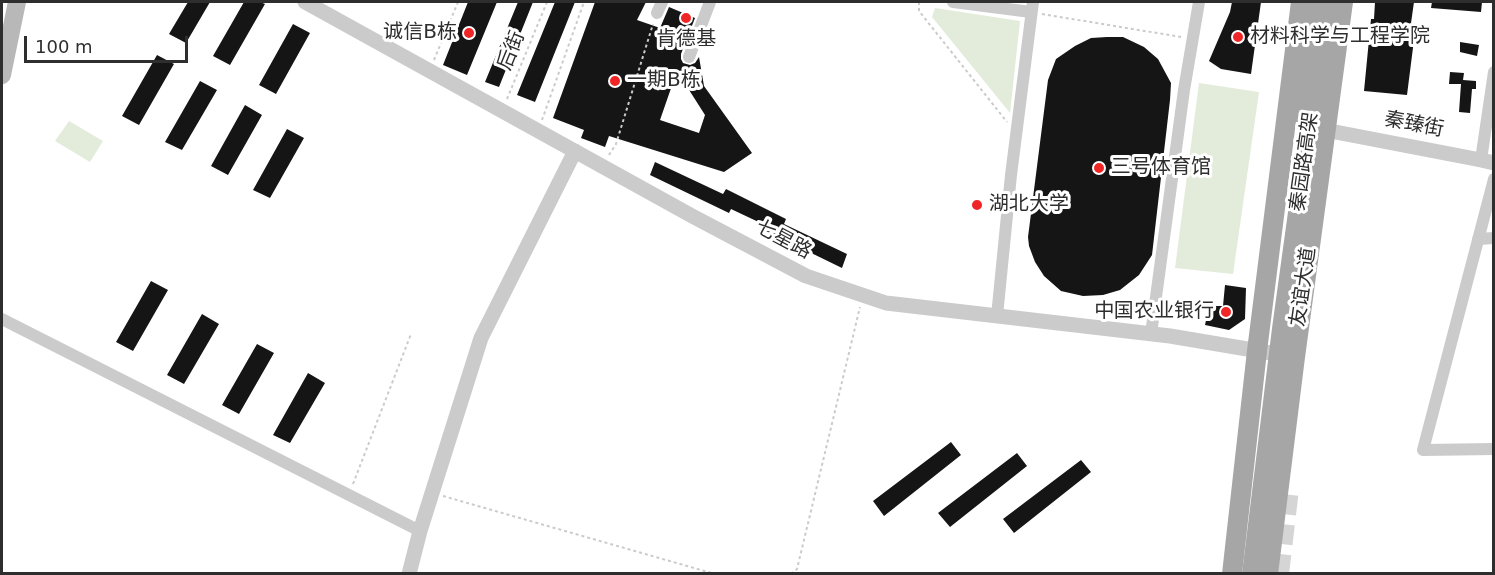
<!DOCTYPE html>
<html>
<head>
<meta charset="utf-8">
<style>
	body { margin:0 }
	#map { position:relative; width:1495px; height:575px; overflow:hidden; background:#fff; font-family:"DejaVu Sans",sans-serif }
	canvas { display:block }
	.frame { position:absolute; inset:0; border:3px solid #2e2e2e; pointer-events:none }
	.scale { position:absolute; left:24px; top:36px; width:164px; height:27px; box-sizing:border-box; border:3px solid #2e2e2e; border-top:0; padding-left:8px; font-size:18px; line-height:21px; white-space:nowrap; color:#2e2e2e; -webkit-text-stroke:4px #fff; paint-order:stroke }
</style>
</head>
<body>
<div id="map">
<canvas width="1495" height="575"></canvas>
<div class="frame"></div>
<div class="scale">100 m</div>
</div>
<script>
const context = document.querySelector('canvas').getContext('2d');
context.lineJoin = 'round';
function fillPath(path, color) {
  context.fillStyle = color;
  context.fill(path, 'evenodd');
}
function poly(rows) {
  const path = new Path2D();
  for (const r of rows) {
    path.moveTo(r[0], r[1]);
    for (let i = 2; i < r.length; i += 2) path.lineTo(r[i], r[i + 1]);
  }
  return path;
}
function trace(path, color, width, dash) {
  context.strokeStyle = color;
  context.lineWidth = width;
  context.lineCap = dash ? 'butt' : 'round';
  context.setLineDash(dash || []);
  context.stroke(path);
}
function drawText(font, color, halo, rows, align = 'center') {
  context.font = font + ' "DejaVu Sans","Noto Sans SC",sans-serif';
  context.lineWidth = 6;
  context.setLineDash([]);
  context.textBaseline = 'middle';
  context.strokeStyle = halo;
  context.fillStyle = color;
  for (const [text, x, y, turn = 0] of rows) {
    context.save();
    context.translate(x, y);
    context.rotate((+turn || 0) * Math.PI / 180);
    context.textAlign = isNaN(turn) ? turn : align;
    if (halo) context.strokeText(text, 0, 0);
    context.fillText(text, 0, 0);
    context.restore();
  }
}
const green = poly([
	[935,8,1020,21,1010,113,932,17],
	[1199,83,1259,92,1233,274,1175,268],
	[69,121,103,141,90,162,55,141]
]);
const building = poly([
	[188,2,210,2,186,43,169,34],
	[244,2,260,2,265,4,230,65,213,56],
	[468,2,497,2,467,75,443,65],
	[518,2,533,2,499,87,485,82],
	[555,2,575,2,535,102,517,95],
	[595,2,646,2,637,20,660,28,669,7,695,18,681,54,681,59,683,63,690,65,695,63,699,57,704,86,752,153,724,172,609,136,605,147,581,138,584,130,553,118],
	[677,71,705,115,699,133,660,120],
	[1232,2,1261,2,1251,74,1221,69,1209,61,1230,12],
	[1375,2,1414,2,1411,23,1416,24,1407,95,1364,91,1371,19,1374,19],
	[1432,2,1482,2,1481,12,1431,8],
	[293,24,310,33,276,94,259,85],
	[1107,37,1123,37,1144,47,1158,59,1171,83,1170,100,1152,255,1139,275,1120,290,1103,295,1083,296,1061,291,1044,276,1035,262,1029,246,1028,237,1048,80,1056,59,1075,46,1091,38],
	[1460,42,1479,45,1477,56,1460,52],
	[157,55,174,64,139,125,122,116],
	[1450,72,1464,73,1463,80,1476,81,1476,89,1472,89,1470,113,1459,112,1461,84,1449,84],
	[200,81,217,90,182,150,165,142],
	[245,105,262,115,228,175,211,166],
	[287,129,304,138,270,198,253,190],
	[655,162,723,194,726,189,786,219,784,224,847,254,842,268,764,230,767,226,731,209,729,213,650,175],
	[151,281,168,290,133,351,116,342],
	[1225,285,1246,288,1245,319,1229,330,1205,325,1209,306,1223,306],
	[202,314,219,324,184,384,167,375],
	[257,344,274,353,239,414,222,405],
	[308,373,325,383,290,443,273,435],
	[951,442,961,455,884,516,873,501],
	[1017,453,1027,466,950,527,938,513],
	[1081,460,1091,472,1014,533,1003,519]
]);
const primaryTunnel = poly([
	[1279,574,1289,489]
]);
const path = poly([
	[919,2,919,11,1007,122],
	[1042,14,1181,37],
	[434,60,458,2],
	[507,99,547,2],
	[542,120,584,2],
	[609,155,616,144,653,24],
	[353,484,411,334],
	[443,496,715,574],
	[791,574,797,569,860,307]
]);
const minor = poly([
	[953,2,1031,12],
	[657,13,662,2],
	[689,57,710,2],
	[1481,160,1494,72],
	[1494,179,1423,450,1494,449],
	[1478,239,1494,238],
	[997,316,1011,175,1033,2],
	[2,319,420,531],
	[1151,334,1184,90,1199,2]
]);
const tertiary = poly([
	[305,2,694,217,806,276,886,303,1170,336,1289,356],
	[1325,130,1481,160,1494,163],
	[409,574,420,531,481,338,575,151]
]);
const secondary = poly([
	[2,75,17,2]
]);
const primary = poly([
	[1232,574,1257,351,1301,2],
	[1268,574,1295,357,1343,2]
]);
const primaryBridge = poly([
	[1298,112,1312,2],
	[1252,574,1282,329,1327,2]
]);
const markers = [
	[686,18,6,"#f02525"],
	[469,33,6,"#f02525"],
	[1238,37,6,"#f02525"],
	[615,81,6,"#f02525"],
	[1099,168,6,"#f02525"],
	[977,205,6,"#f02525"],
	[1226,312,6,"#f02525"]
];
const poiNames = [
	["诚信B栋",457,33,"right"],
	["材料科学与工程学院",1250,37],
	["肯德基",686,40,"center"],
	["一期B栋",627,81],
	["三号体育馆",1111,168],
	["湖北大学",989,205],
	["中国农业银行",1214,312,"right"]
];
const streetNames = [
	["后街",512,51,-68],
	["秦臻街",1414,125,11],
	["秦园路高架",1305,162,-82],
	["七星路",783,240,28],
	["友谊大道",1304,287,-82]
];
fillPath(green, '#e3ecdb');
fillPath(building, '#151515');
trace(primaryTunnel, '#d5d5d5', 20, [20, 10]);
trace(path, '#cbcbcb', 2, [3, 3]);
trace(minor, '#cbcbcb', 12);
trace(tertiary, '#cbcbcb', 15);
trace(secondary, '#b8b8b8', 18);
trace(primary, '#a6a6a6', 20);
trace(primaryBridge, '#a6a6a6', 20);
for (const [x, y, r, color] of markers) {
  const dot = new Path2D();
  dot.arc(x, y, r, 0, 2 * Math.PI);
  context.fillStyle = color;
  context.fill(dot);
  trace(dot, '#fff', 2);
}
drawText('20px', '#2e2e2e', '#fff', poiNames, 'left');
drawText('20px', '#2e2e2e', '#fff', streetNames);
</script>
</body>
</html>
